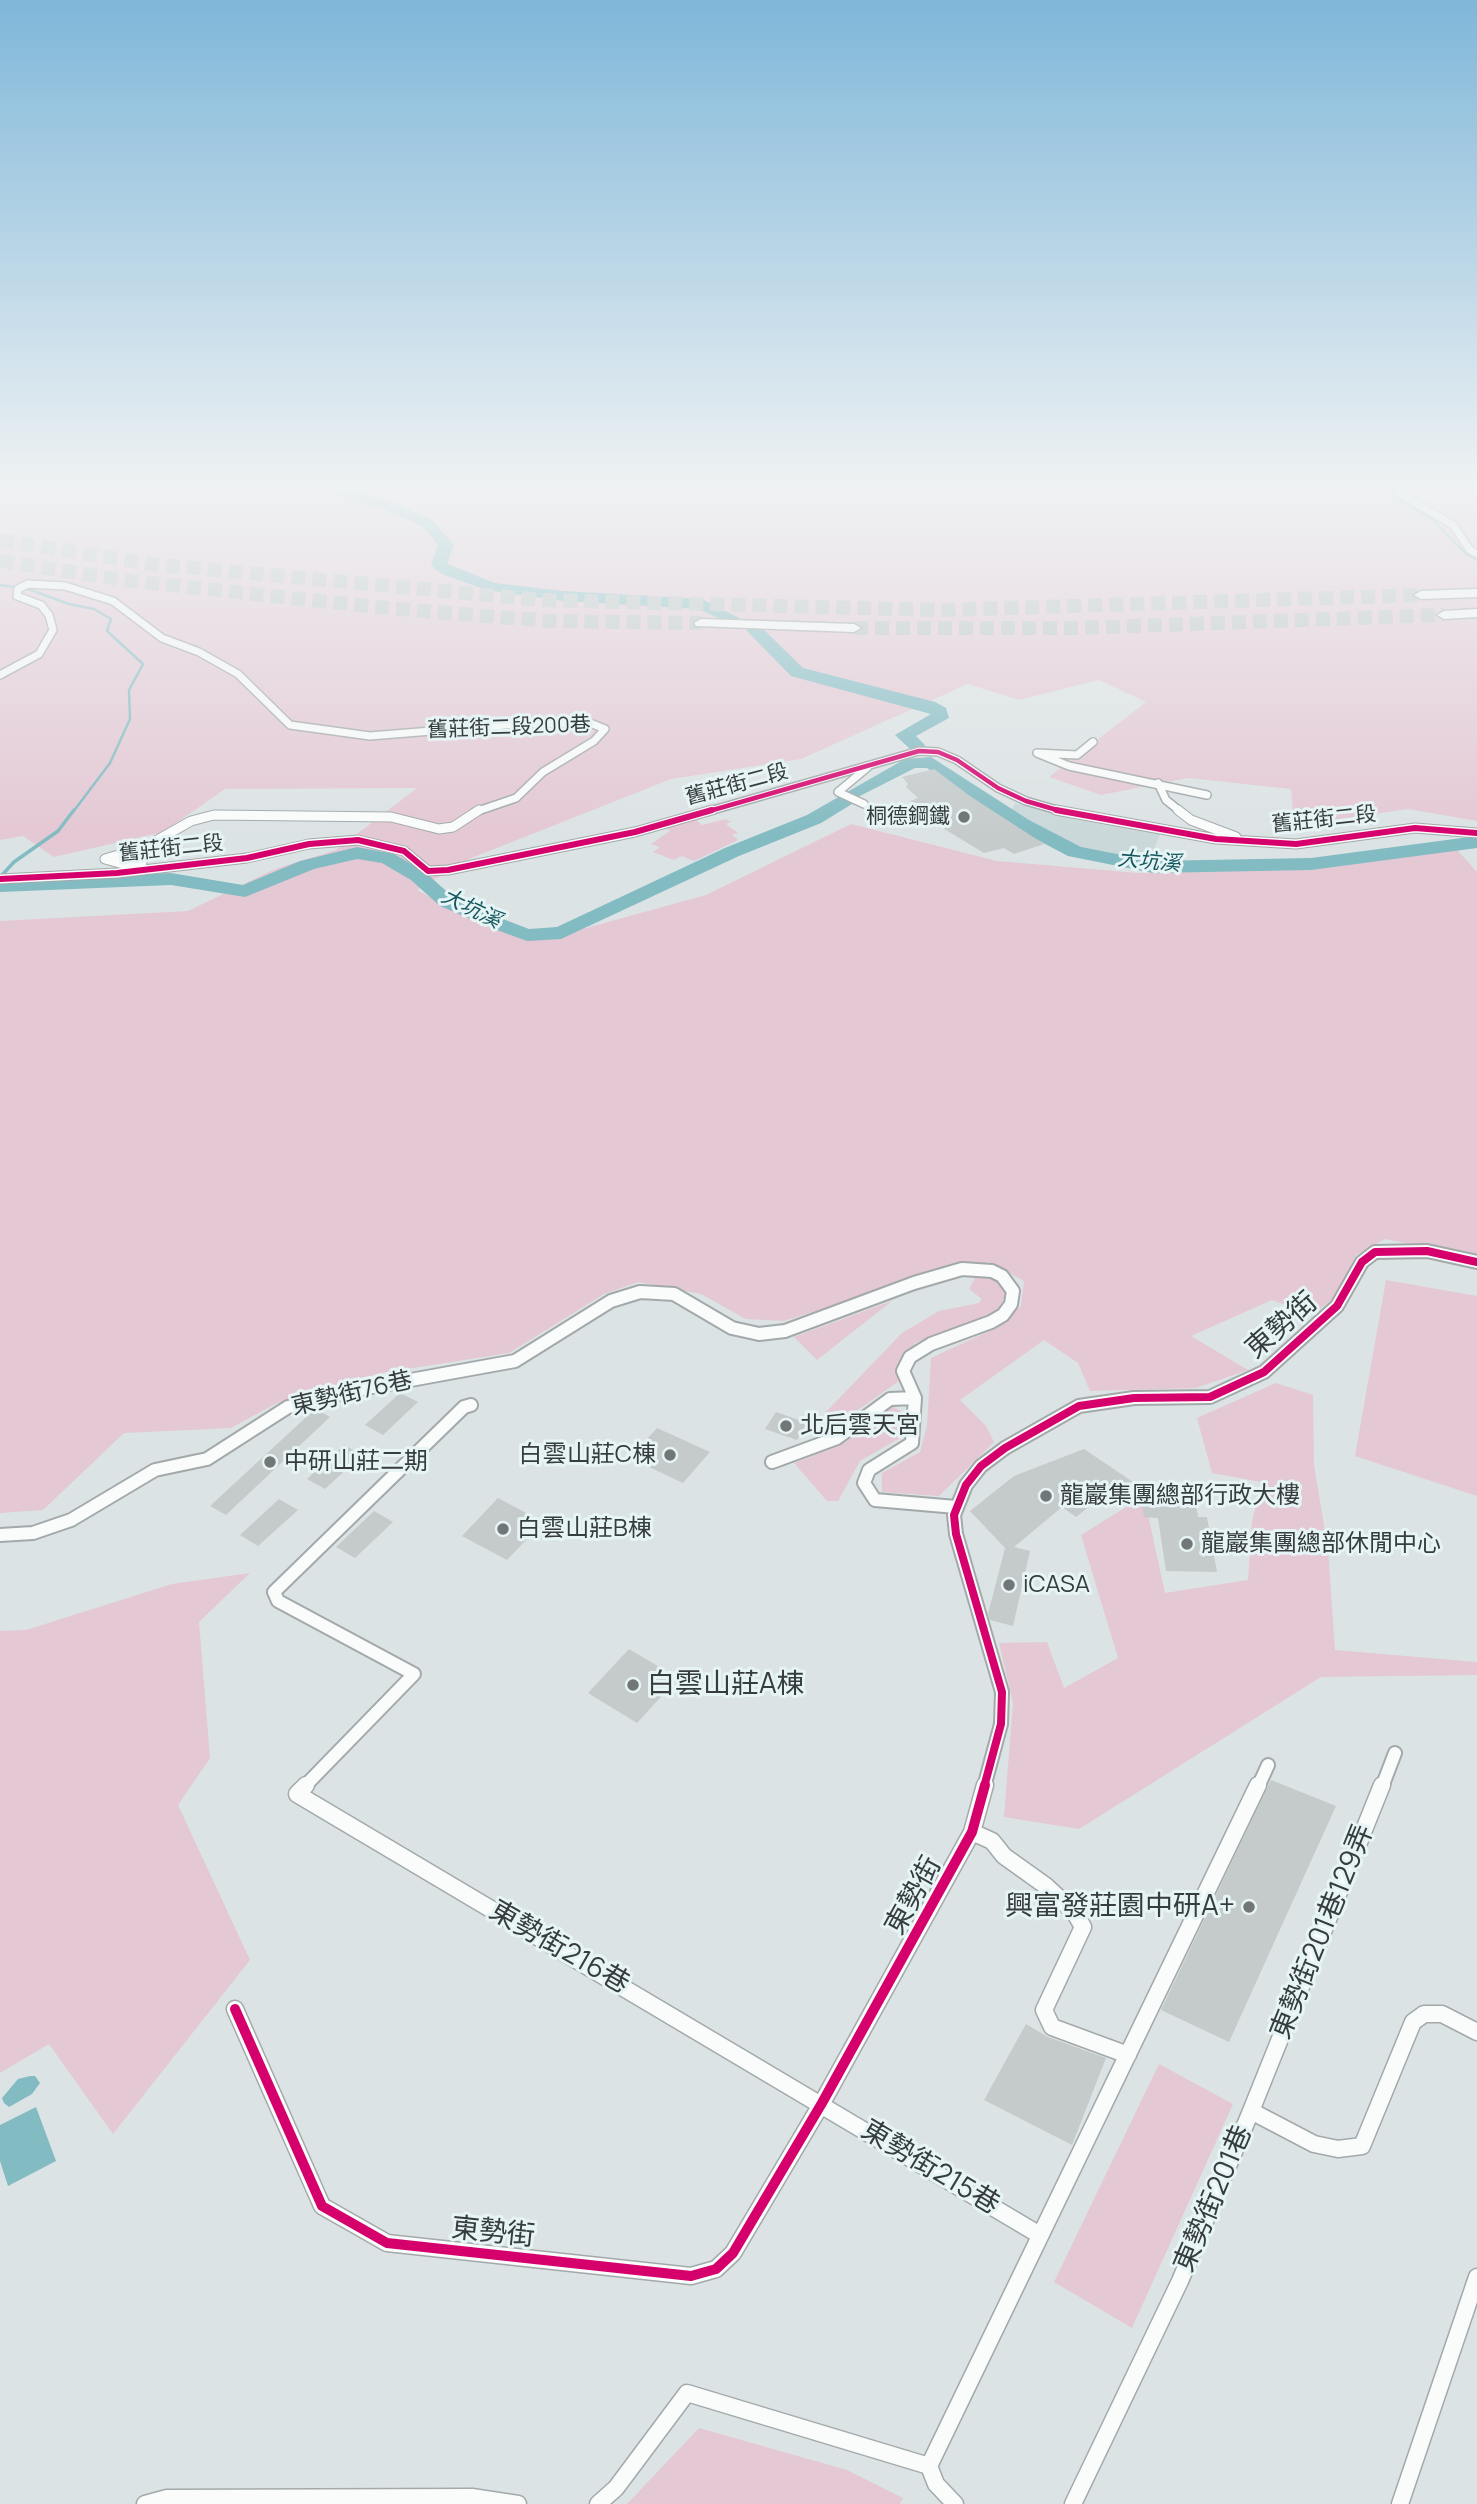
<!DOCTYPE html>
<html>
<head>
<meta charset="utf-8">
<style>
	body { margin:0 }
	canvas { display:block; background:#dce3e4 }
</style>
</head>
<body>
<canvas width="1477" height="2504"></canvas>
<script>
const context = document.querySelector('canvas').getContext('2d');
context.lineJoin = 'round';
function fillPath(path, color) {
  context.fillStyle = color;
  context.fill(path, 'evenodd');
}
function poly(rows) {
  const path = new Path2D();
  for (const r of rows) {
    path.moveTo(r[0], r[1]);
    for (let i = 2; i < r.length; i += 2) path.lineTo(r[i], r[i + 1]);
  }
  return path;
}
function trace(path, color, width, dash) {
  context.strokeStyle = color;
  context.lineWidth = width;
  context.lineCap = dash ? 'butt' : 'round';
  context.setLineDash(dash || []);
  context.stroke(path);
}
function drawText(font, color, halo, rows, align = 'center') {
  context.font = font + ' Manrope,"Noto Sans TC",sans-serif';
  context.lineWidth = 6;
  context.setLineDash([]);
  context.textBaseline = 'middle';
  context.strokeStyle = halo;
  context.fillStyle = color;
  for (const [text, x, y, turn = 0] of rows) {
    context.save();
    context.translate(x, y);
    context.rotate((+turn || 0) * Math.PI / 180);
    context.textAlign = isNaN(turn) ? turn : align;
    if (halo) context.strokeText(text, 0, 0);
    context.fillText(text, 0, 0);
    context.restore();
  }
}
const built = poly([
	[1015,803,1066,816,1161,833,1149,860,1095,854,1044,835,1010,812]
]);
const green = poly([
	[0,486,1477,486,1477,821,1408,809,1294,826,1291,789,1188,778,1101,795,1049,777,1146,702,1099,680,1019,700,968,684,801,759,671,779,469,859,417,890,492,928,561,935,706,895,851,824,997,861,1138,873,1230,871,1360,857,1450,842,1477,872,1477,1257,1385,1239,1356,1255,1337,1295,1313,1315,1272,1300,1191,1336,1248,1370,1196,1388,1090,1391,1078,1363,1044,1340,960,1400,986,1426,994,1442,939,1496,882,1492,882,1473,920,1452,927,1426,931,1358,998,1327,1021,1306,1024,1281,989,1262,929,1275,784,1321,746,1319,701,1294,638,1282,604,1294,509,1353,381,1373,277,1403,231,1428,124,1433,43,1510,0,1513,0,921,188,911,275,869,336,850,417,788,225,789,163,832,54,857,23,836,0,840],
	[694,818,702,825,726,819,731,822,726,824,738,833,732,835,738,840,694,861,682,856,674,860,653,852,660,847,651,844,670,831,666,828],
	[976,1276,991,1276,1005,1285,1006,1294,998,1309,985,1318,915,1343,899,1381,831,1429,825,1413,902,1333,939,1311,979,1303,982,1299,969,1289],
	[1386,1280,1477,1296,1477,1496,1355,1456],
	[892,1301,817,1360,794,1337],
	[1276,1383,1313,1395,1314,1465,1328,1549,1335,1650,1477,1662,1477,1675,1321,1677,1079,1829,1004,1817,1013,1703,999,1643,1047,1642,1064,1688,1118,1658,1081,1535,1144,1496,1165,1593,1248,1580,1252,1522,1261,1482,1212,1473,1197,1418],
	[892,1406,902,1412,905,1435,860,1461,838,1501,827,1501,794,1463,843,1444],
	[250,1573,199,1622,210,1758,178,1805,250,1960,113,2134,49,2044,0,2073,0,1631,26,1630,172,1584],
	[1159,2064,1233,2104,1132,2328,1054,2282],
	[699,2428,847,2470,903,2498,900,2504,627,2504]
]);
const water = poly([
	[30,2076,35,2076,40,2083,32,2094,9,2107,4,2103,2,2098,18,2079],
	[36,2107,56,2161,8,2186,0,2161,0,2125]
]);
const streamFar1 = poly([
	[1392,486,1388,487,1390,495,1433,520,1466,554,1477,559],
	[0,585,14,587],
	[28,589,69,604,94,609,111,619,107,631,143,664,129,690,130,719,110,763,73,812]
]);
const stream = poly([
	[3,874,14,862,58,831,74,810]
]);
const river = poly([
	[343,489,391,502,432,520,454,545,447,564,495,583,563,591,702,599,745,621,737,626,731,624,699,609,563,601,486,590,442,574,434,568,431,565,438,545,422,526,381,508,338,496,336,493,343,489],
	[753,623,759,625,803,668,935,702,946,708,949,718,916,736,925,745,922,749,910,749,895,735,931,714,791,676,747,631,747,625,753,623],
	[931,757,1029,820,1081,847,1153,861,1311,858,1477,836,1477,848,1311,870,1153,873,1068,856,1015,828,927,768,915,768,854,799,852,804,821,823,739,856,561,939,527,941,494,929,440,906,411,880,382,863,357,859,314,869,245,897,171,885,0,892,0,880,171,873,243,885,300,861,357,847,394,854,425,872,454,898,508,921,529,929,557,927,725,848,807,815,905,759,931,757]
]);
const building = poly([
	[934,769,970,796,1044,844,1014,854,1004,848,984,853,936,824,910,801,918,798,906,787,908,784,902,777],
	[400,1393,418,1402,383,1435,365,1425],
	[315,1409,330,1417,226,1515,210,1506],
	[776,1412,807,1423,797,1440,765,1429],
	[657,1428,710,1452,683,1483,630,1458],
	[344,1445,362,1455,325,1489,307,1479],
	[1084,1449,1136,1484,1117,1499,1108,1492,1076,1517,1062,1507,1014,1547,1030,1551,1013,1626,990,1620,988,1614,1005,1548,970,1511,1014,1476],
	[1139,1486,1193,1488,1198,1517,1207,1517,1217,1572,1166,1571,1158,1518,1144,1517],
	[498,1498,543,1522,507,1560,462,1536],
	[279,1499,298,1510,258,1546,240,1535],
	[374,1511,393,1522,355,1558,336,1547],
	[629,1649,678,1678,637,1723,588,1693],
	[1271,1780,1336,1806,1229,2042,1161,2010],
	[1026,2024,1048,2037,1106,2058,1072,2145,984,2100]
]);
const highwayTunnel = poly([
	[0,540,151,564,541,600,943,610,1421,595],
	[0,561,131,581,387,608,550,621,701,623],
	[854,628,1076,628,1444,615]
]);
const streetFar3 = poly([
	[1405,486,1397,492,1453,525,1470,550,1477,554],
	[0,675,39,654,53,630,49,615,41,605,17,596,18,589,28,584,65,586,113,601,162,638,199,652,238,674,290,725,370,736,517,724,590,723,605,729,594,741,543,772,516,798,475,812],
	[1093,742,1077,755,1037,753,1069,766,1207,795],
	[1158,783,1166,800,1181,812],
	[864,804,838,792,868,767],
	[706,812,919,751,938,752,957,760,998,788,1026,801,1064,812]
]);
const streetFar2 = poly([
	[1056,810,1216,839,1296,844,1415,828,1477,833],
	[1178,810,1191,820,1236,837],
	[142,863,123,864,105,859,145,847,191,821,214,815,391,817,439,829,453,827,479,810],
	[0,879,117,873,247,858,309,844,358,840,404,851,428,871,448,870,635,832,712,810]
]);
const streetFar1 = poly([
	[772,1462,837,1438,890,1399,915,1398],
	[0,1535,33,1533,71,1520,155,1470,207,1459,288,1407,361,1389,515,1361,611,1301,640,1292,674,1294,732,1328,759,1334,785,1331,914,1283,962,1269,992,1271,1002,1276,1013,1291,1011,1304,1003,1315,991,1322,931,1344,910,1357,903,1371,915,1398,912,1443,869,1470,864,1483,875,1500,956,1507],
	[304,1787,414,1674,278,1601,274,1592,464,1407,471,1405],
	[984,1787,1001,1724,1002,1692,956,1534,954,1515,966,1485,981,1466,1005,1448,1079,1406,1134,1398,1210,1397,1264,1372,1337,1306,1362,1262,1375,1252,1427,1251,1477,1262],
	[1258,1787,1268,1765],
	[1382,1787,1395,1753]
]);
const street = poly([
	[306,1785,297,1794,1038,2234],
	[972,1832,992,1841,1004,1856,1046,1886,1075,1913,1083,1927,1044,2010,1052,2027,1128,2055],
	[235,2009,322,2206,387,2243,691,2276,716,2269,733,2253,822,2103,972,1832,985,1785],
	[1251,2111,1382,1785],
	[145,2504,167,2498,472,2497,518,2504],
	[598,2504,616,2488,687,2393,929,2466],
	[955,2504,936,2484,929,2466,1258,1785],
	[1073,2504,1180,2281,1251,2111,1314,2144,1338,2149,1362,2146,1413,2022,1424,2014,1442,2014,1477,2032],
	[1400,2504,1477,2277]
]);
const highway = poly([
	[1477,589,1477,597,1421,599,1414,595,1421,591,1477,589],
	[1477,609,1477,617,1444,619,1437,615,1444,611,1477,609],
	[701,619,854,624,861,628,854,632,696,626,694,623,701,619]
]);
const cyclewayFar3 = poly([
	[706,812,919,751,938,752,957,760,998,788,1026,801,1064,812]
]);
const cyclewayFar2 = poly([
	[1056,810,1216,839,1296,844,1415,828,1477,833],
	[0,879,117,873,247,858,309,844,358,840,404,851,428,871,448,870,635,832,712,810]
]);
const cyclewayFar1 = poly([
	[984,1787,1001,1724,1002,1692,956,1534,954,1515,966,1485,981,1466,1005,1448,1079,1406,1134,1398,1210,1397,1264,1372,1337,1306,1362,1262,1375,1252,1427,1251,1477,1262]
]);
const cycleway = poly([
	[235,2009,322,2206,387,2243,691,2276,716,2269,733,2253,822,2103,972,1832,985,1785]
]);
const markers = [
	[964,817,7,"#717677"],
	[786,1426,7,"#717677"],
	[670,1455,7,"#717677"],
	[270,1462,7,"#717677"],
	[1046,1496,7,"#717677"],
	[503,1529,7,"#717677"],
	[1187,1544,7,"#717677"],
	[1009,1585,7,"#717677"],
	[633,1685,7,"#717677"],
	[1249,1907,7,"#717677"]
];
const farStreetnames = [
	["舊莊街二段200巷",509,728,-2],
	["舊莊街二段",737,785,-15],
	["舊莊街二段",1324,820,-6],
	["舊莊街二段",171,849,-6]
];
const farPoinames = [
	["桐德鋼鐵",950,817]
];
const farWaternames = [
	["大坑溪",1149,862,5],
	["大坑溪",471,909,26]
];
const streetNames = [
	["東勢街76巷",352,1394,-13]
];
const poiNames = [
	["北后雲天宮",800,1426],
	["白雲山莊C棟",656,1455,"right"],
	["中研山莊二期",284,1462],
	["龍巖集團總部行政大樓",1060,1496],
	["白雲山莊B棟",517,1529],
	["龍巖集團總部休閒中心",1201,1544],
	["iCASA",1023,1585]
];
const nearStreetnames = [
	["東勢街",1282,1326,-41],
	["東勢街",914,1896,-61],
	["東勢街201巷129弄",1323,1932,-68],
	["東勢街216巷",559,1948,30],
	["東勢街215巷",930,2168,31],
	["東勢街201巷",1214,2199,-67],
	["東勢街",493,2233,6]
];
const nearPoinames = [
	["白雲山莊A棟",647,1685],
	["興富發莊園中研A+",1235,1907,"right"]
];
fillPath(built, '#cad8da');
fillPath(green, '#e4c8d4');
fillPath(water, '#83bbc2');
trace(streamFar1, '#83bbc2', 2.5);
trace(stream, '#83bbc2', 3.5);
fillPath(river, '#83bbc2');
fillPath(building, '#c5cacb');
trace(highwayTunnel, '#bbc2c3', 14, [14, 7]);
trace(streetFar3, '#a3a9aa', 10);
trace(streetFar2, '#a3a9aa', 11);
trace(streetFar1, '#a3a9aa', 16);
trace(street, '#a3a9aa', 19);
trace(highway, '#a3a9aa', 3);
trace(streetFar3, '#fafbfb', 7);
trace(streetFar2, '#fafbfb', 9);
trace(streetFar1, '#fafbfb', 12);
trace(street, '#fafbfb', 16);
fillPath(highway, '#fafbfb');
trace(cyclewayFar3, '#d6006c', 4.5);
trace(cyclewayFar2, '#d6006c', 6);
trace(cyclewayFar1, '#d6006c', 8);
trace(cycleway, '#d6006c', 10);
const sky = context.createLinearGradient(0, 0, 0, 836);
sky.addColorStop(0, '#7fb7d9');
sky.addColorStop(0.58, '#eff2f3');
sky.addColorStop(1, '#eff2f300');
context.fillStyle = sky;
context.fillRect(0, 0, 1477, 836);
for (const [x, y, r, color] of markers) {
  const dot = new Path2D();
  dot.arc(x, y, r, 0, 2 * Math.PI);
  context.fillStyle = color;
  context.fill(dot);
  trace(dot, '#e6f4f5', 2.5);
}
drawText('21px', '#373c3d', '#e6f4f5', farStreetnames);
drawText('21px', '#373c3d', '#e6f4f5', farPoinames, 'right');
drawText('italic 21px', '#15575f', '#e6f4f5', farWaternames);
drawText('24px', '#373c3d', '#e6f4f5', streetNames);
drawText('24px', '#373c3d', '#e6f4f5', poiNames, 'left');
drawText('28px', '#373c3d', '#e6f4f5', nearStreetnames);
drawText('28px', '#373c3d', '#e6f4f5', nearPoinames, 'left');
</script>
</body>
</html>
